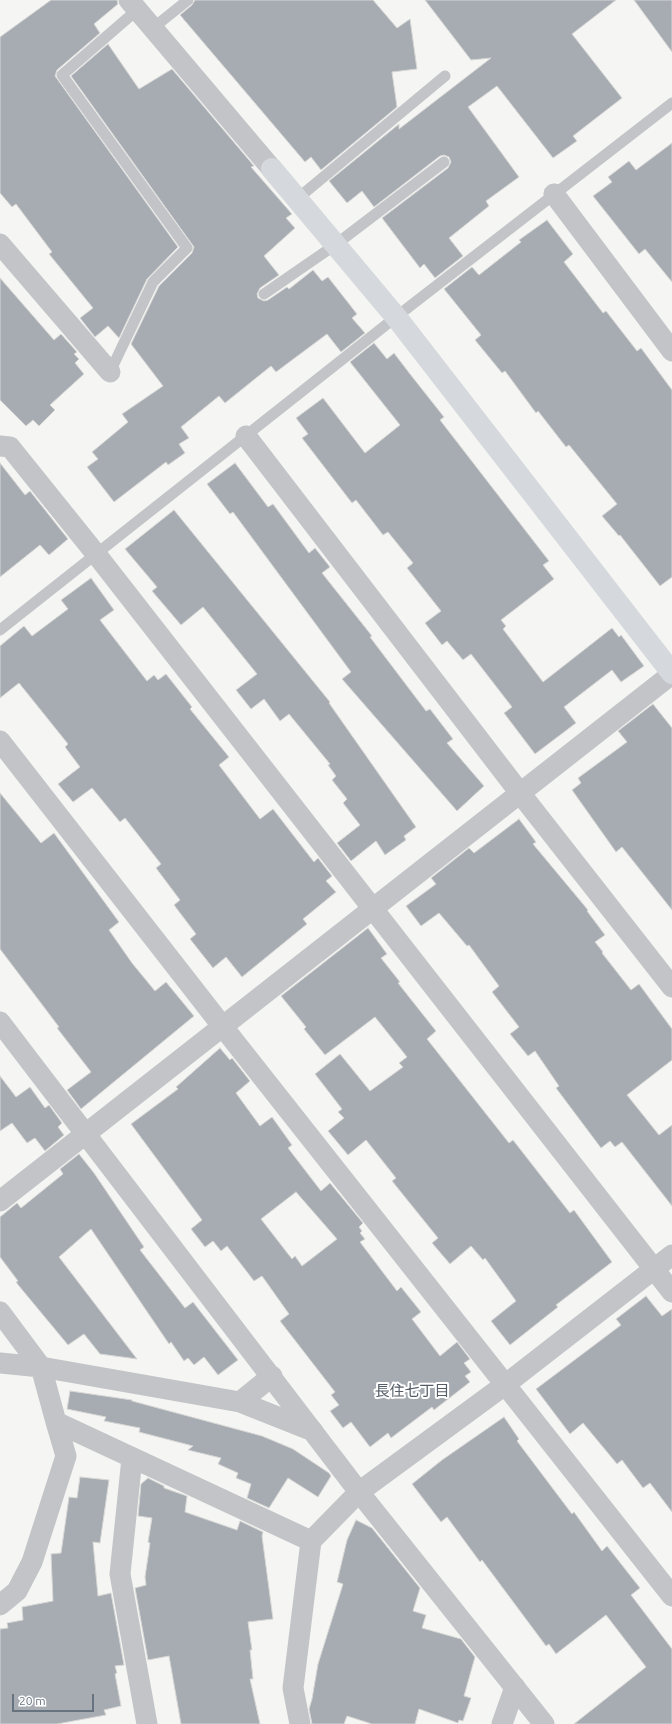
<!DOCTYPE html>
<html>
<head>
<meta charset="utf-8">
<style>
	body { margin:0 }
	#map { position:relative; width:672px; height:1724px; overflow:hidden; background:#f5f6f3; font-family:Ubuntu,sans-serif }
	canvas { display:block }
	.scale { position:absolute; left:12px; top:1694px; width:82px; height:18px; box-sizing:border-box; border:2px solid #687380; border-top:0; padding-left:5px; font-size:12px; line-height:14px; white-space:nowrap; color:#687380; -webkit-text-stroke:3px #fff; paint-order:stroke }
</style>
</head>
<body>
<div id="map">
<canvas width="672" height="1724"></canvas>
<div class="scale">20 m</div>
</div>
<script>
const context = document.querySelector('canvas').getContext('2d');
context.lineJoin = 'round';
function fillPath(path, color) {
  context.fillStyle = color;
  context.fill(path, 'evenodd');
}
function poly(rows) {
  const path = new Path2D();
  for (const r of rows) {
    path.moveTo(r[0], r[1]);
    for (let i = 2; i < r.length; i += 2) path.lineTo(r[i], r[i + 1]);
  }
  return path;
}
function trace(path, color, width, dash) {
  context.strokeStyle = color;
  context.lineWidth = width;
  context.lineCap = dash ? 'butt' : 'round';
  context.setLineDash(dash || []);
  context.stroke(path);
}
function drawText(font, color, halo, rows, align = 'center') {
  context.font = font + ' Ubuntu,"Noto Sans JP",sans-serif';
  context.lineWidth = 4;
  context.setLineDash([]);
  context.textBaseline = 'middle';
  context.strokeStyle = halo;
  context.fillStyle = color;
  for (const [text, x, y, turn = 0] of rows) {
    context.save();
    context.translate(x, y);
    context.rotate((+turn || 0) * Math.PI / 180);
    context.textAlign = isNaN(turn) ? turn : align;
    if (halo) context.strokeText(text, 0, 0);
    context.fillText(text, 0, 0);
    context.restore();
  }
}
const building = poly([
	[51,0,117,0,118,4,94,24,100,33,57,70,55,76,178,247,147,279,119,338,108,326,95,337,80,318,93,308,49,254,52,252,16,204,12,207,0,193,0,37,51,0],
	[195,0,373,0,397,28,410,19,417,69,392,72,397,107,321,170,311,157,305,162,180,15,192,5,195,0],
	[425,0,616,0,572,34,622,98,573,136,577,141,553,158,497,86,468,107,519,177,486,201,489,206,449,238,463,256,435,278,424,264,420,268,382,218,448,168,451,162,449,157,444,155,440,156,374,207,362,191,347,203,329,181,399,124,399,129,491,58,471,60,425,0],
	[634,0,672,0,672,52,634,0],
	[108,44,139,89,172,69,254,166,251,167,292,214,286,218,295,228,264,256,279,275,260,288,257,294,258,298,264,301,268,300,287,287,289,289,313,270,322,281,328,277,357,314,352,318,365,333,341,352,327,334,276,372,271,366,225,403,219,396,181,427,189,438,179,444,185,453,168,465,166,462,114,502,87,467,98,459,92,452,128,422,122,414,163,386,131,344,159,286,192,253,194,247,71,76,108,44],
	[672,143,672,282,645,249,639,254,593,196,612,182,608,177,629,161,636,170,672,143],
	[547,220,573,254,564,262,603,313,606,311,637,351,641,348,672,390,672,577,660,586,620,535,619,536,602,516,617,504,569,445,566,447,538,411,536,413,505,371,502,373,475,340,481,335,444,289,472,267,479,275,521,242,519,240,547,220],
	[0,278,54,340,61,334,77,352,74,354,79,359,75,363,84,374,50,405,55,410,39,426,33,420,26,426,0,400,0,278],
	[374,343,387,359,394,353,410,374,444,417,440,420,549,561,543,565,554,579,501,620,506,626,503,629,543,682,612,628,619,637,621,635,644,666,621,682,612,670,564,707,576,723,535,754,504,713,512,707,471,654,463,660,447,641,442,645,425,623,441,611,407,568,413,563,388,532,383,535,356,500,352,503,302,438,308,434,296,418,323,398,365,453,400,425,350,362,374,343],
	[0,463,25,495,30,491,68,539,49,555,40,545,0,577,0,463],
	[235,463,268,507,273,504,309,553,315,548,330,567,322,573,372,636,370,637,376,645,426,711,430,709,453,739,447,743,484,786,457,811,342,679,351,672,233,512,230,514,207,484,235,463],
	[174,510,330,702,329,703,416,827,404,836,406,840,385,855,376,841,351,861,337,843,360,825,343,803,347,799,332,780,336,776,328,765,330,764,289,714,280,721,264,699,251,709,236,690,257,674,203,607,181,625,152,591,157,587,125,549,174,510],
	[91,578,114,610,100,620,147,681,154,675,158,680,166,674,192,707,190,709,229,757,219,765,260,819,273,809,314,862,318,858,332,876,326,881,336,892,303,919,307,924,242,977,226,957,213,968,190,939,196,934,174,905,180,900,156,868,161,864,125,818,120,822,92,788,73,802,58,784,80,767,65,747,68,744,19,683,0,698,0,646,24,626,32,636,68,609,61,600,91,578],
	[653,704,672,728,672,910,622,847,616,852,572,790,581,783,578,778,627,742,618,731,653,704],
	[0,793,41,843,54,833,119,922,109,930,132,963,155,991,166,982,194,1016,81,1109,67,1090,91,1072,57,1028,59,1027,0,949,0,793],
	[519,819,536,842,533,844,588,910,587,911,605,935,595,942,603,952,602,953,631,990,639,984,672,1029,672,1060,627,1095,659,1135,672,1125,672,1206,622,1142,615,1147,610,1141,601,1148,556,1088,559,1086,535,1051,528,1056,510,1034,519,1027,492,992,499,986,469,945,467,946,439,913,421,926,406,906,436,884,431,878,469,848,474,853,519,819],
	[368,928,387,954,381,958,400,982,398,983,436,1031,427,1039,509,1143,513,1140,570,1213,574,1210,612,1262,556,1305,558,1307,510,1345,491,1321,516,1301,485,1258,483,1260,471,1246,450,1264,432,1243,438,1238,392,1181,396,1178,366,1140,348,1155,328,1131,344,1118,338,1112,342,1109,315,1074,340,1054,370,1091,403,1067,399,1063,407,1057,375,1017,325,1055,304,1029,306,1027,281,996,368,928],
	[220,1048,230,1060,232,1058,250,1081,236,1093,260,1126,272,1117,292,1145,288,1148,321,1191,330,1183,363,1223,359,1227,362,1231,360,1233,365,1239,360,1242,397,1291,401,1287,421,1312,412,1319,440,1356,457,1342,470,1359,464,1363,471,1372,465,1376,470,1382,434,1410,432,1407,391,1438,388,1433,370,1447,351,1422,343,1428,330,1411,339,1405,331,1395,335,1392,280,1321,289,1314,262,1276,254,1281,227,1246,221,1251,213,1241,205,1247,191,1229,202,1220,131,1124,178,1089,176,1087,220,1048],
	[296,1192,337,1239,302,1266,295,1256,292,1259,261,1219,296,1192],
	[0,1076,16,1097,30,1087,45,1108,49,1105,62,1123,58,1127,64,1135,45,1151,35,1138,27,1143,12,1123,0,1131,0,1076],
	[79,1154,94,1173,144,1247,140,1250,185,1308,193,1302,238,1360,218,1375,204,1357,194,1365,188,1358,184,1361,171,1342,169,1344,91,1229,59,1257,137,1359,100,1354,84,1334,68,1345,19,1286,16,1282,18,1281,0,1257,0,1217,17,1203,21,1208,63,1174,60,1169,79,1154],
	[646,1296,662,1316,672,1309,672,1512,650,1483,643,1488,622,1460,617,1464,583,1423,570,1434,536,1389,621,1325,616,1319,646,1296],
	[70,1391,132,1400,132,1401,262,1436,293,1449,329,1473,331,1476,318,1497,288,1478,269,1508,247,1498,251,1484,236,1478,238,1473,218,1464,221,1458,188,1450,193,1446,139,1432,140,1428,104,1421,106,1417,67,1409,70,1391],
	[504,1417,519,1439,517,1441,572,1514,574,1512,602,1551,607,1546,640,1588,631,1595,672,1649,672,1724,574,1724,646,1667,606,1615,556,1654,549,1644,546,1646,482,1560,480,1562,447,1517,441,1522,412,1484,442,1460,504,1417],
	[80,1477,109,1480,100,1543,93,1542,98,1596,111,1593,124,1665,115,1666,117,1673,115,1674,121,1706,104,1710,106,1715,57,1724,0,1724,0,1629,8,1628,7,1623,23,1620,22,1607,53,1601,51,1554,61,1553,69,1497,77,1498,80,1477],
	[148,1478,164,1486,164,1488,187,1496,185,1512,237,1530,240,1521,263,1532,262,1536,273,1619,248,1622,252,1650,250,1650,253,1679,250,1679,260,1724,181,1724,169,1656,148,1660,135,1588,146,1585,145,1577,150,1543,148,1542,152,1518,138,1516,141,1484,148,1478],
	[356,1520,372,1528,420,1588,413,1611,426,1615,422,1628,461,1639,475,1657,464,1696,471,1698,463,1721,459,1720,458,1723,419,1709,415,1724,372,1724,347,1716,344,1724,312,1724,309,1709,312,1699,318,1664,343,1584,337,1582,347,1540,356,1520]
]);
const lane = poly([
	[153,28,188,0],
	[297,199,445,76],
	[264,294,335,245,444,162],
	[110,372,153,282,187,248,62,75,137,10],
	[0,630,396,317,672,103]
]);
const street = poly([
	[129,0,272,169],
	[554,194,672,351],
	[0,244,110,372],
	[246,436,520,793,672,987],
	[0,446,10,447,96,554,672,1292],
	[0,741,223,1027,672,1596],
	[0,1022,359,1492,544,1724],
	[0,1201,672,674],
	[0,1312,41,1367,56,1422,311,1541],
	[0,1363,41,1367,240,1402,313,1431],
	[240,1402,272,1376],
	[132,1458,120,1574,147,1724],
	[0,1605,17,1591,32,1562,66,1456,56,1422],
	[300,1724,293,1688,311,1541,359,1492,506,1384,672,1255],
	[502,1724,515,1687]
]);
const secondary = poly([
	[272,169,396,317,672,673]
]);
const neighbourhoodNames = [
	["長住七丁目",412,1391]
];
fillPath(building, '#a6acb2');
trace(building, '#d7d7d5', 1);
trace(lane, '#c2c4c7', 11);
trace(street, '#c2c4c7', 21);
trace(secondary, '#d5d8dc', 22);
drawText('15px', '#555d66', '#fff', neighbourhoodNames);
</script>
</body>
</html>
